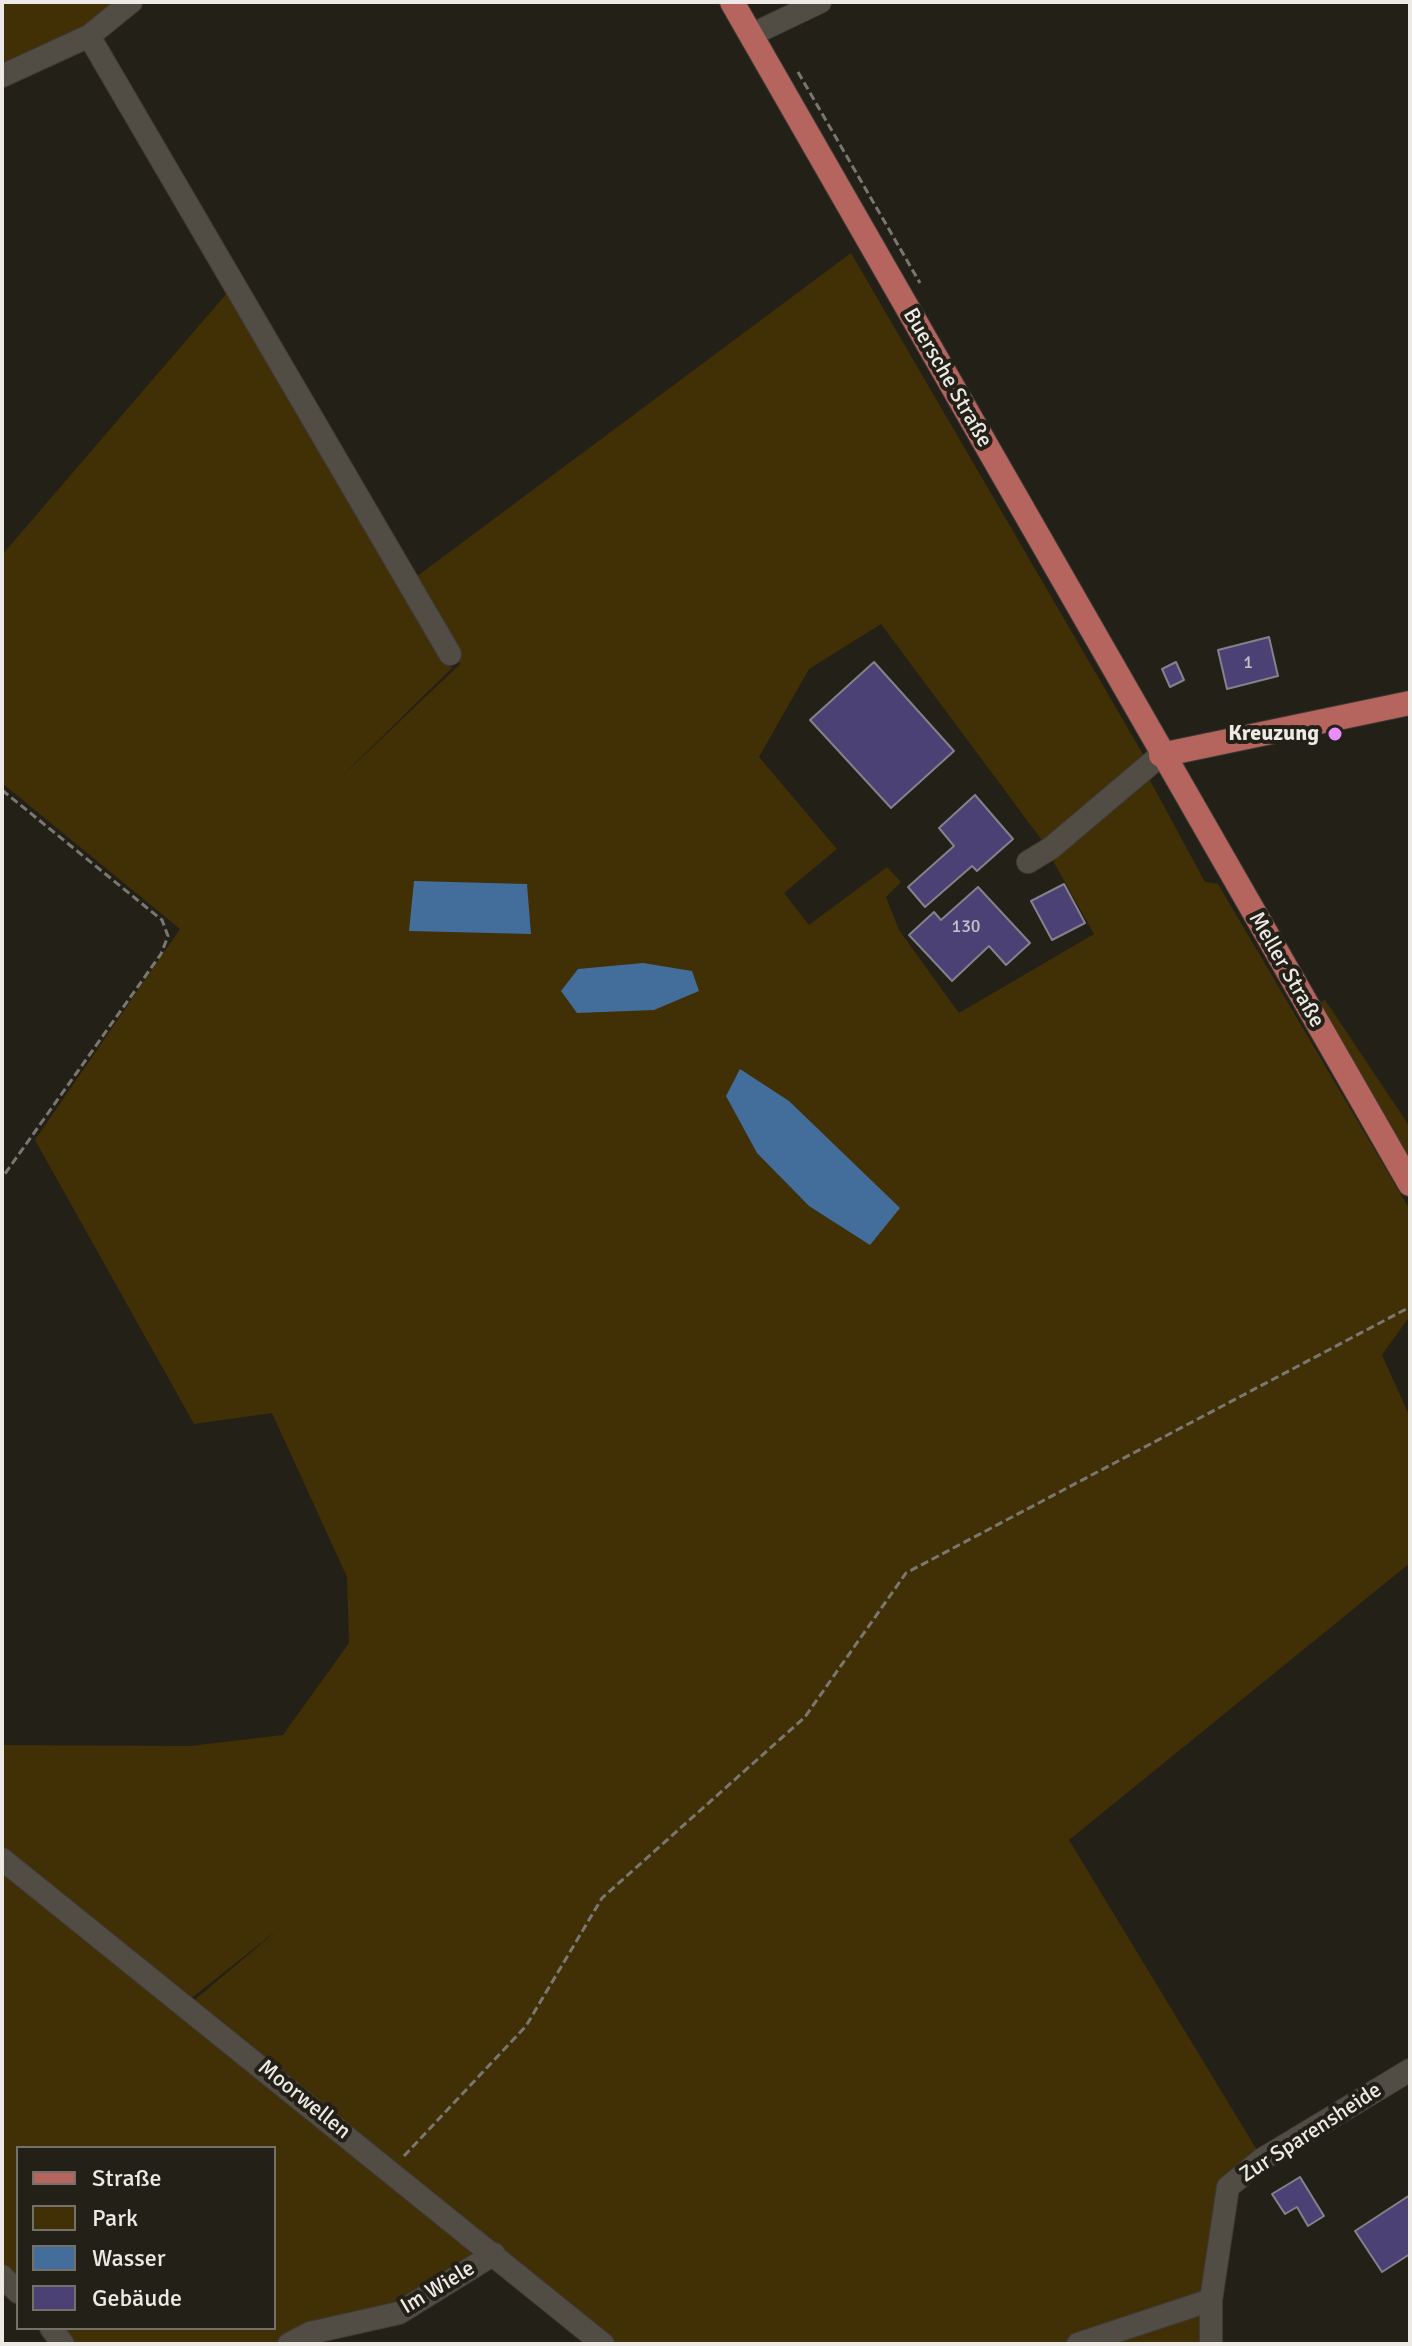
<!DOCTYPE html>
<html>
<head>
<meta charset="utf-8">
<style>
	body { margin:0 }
	#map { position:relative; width:1412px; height:2346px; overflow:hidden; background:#232018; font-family:Signika,sans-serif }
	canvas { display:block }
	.frame { position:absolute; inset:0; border:4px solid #edeae5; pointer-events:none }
	.legend { position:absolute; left:16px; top:2146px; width:260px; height:184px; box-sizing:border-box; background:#232018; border:2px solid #74716a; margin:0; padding:10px 14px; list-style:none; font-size:24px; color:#edeae5 }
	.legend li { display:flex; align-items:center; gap:16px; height:40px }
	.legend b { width:40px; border:2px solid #74716a }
</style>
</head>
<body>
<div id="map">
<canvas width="1412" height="2346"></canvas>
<div class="frame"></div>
<ul class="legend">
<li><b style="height:10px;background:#b5655e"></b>Straße</li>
<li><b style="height:22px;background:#413006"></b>Park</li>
<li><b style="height:22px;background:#436d9a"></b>Wasser</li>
<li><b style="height:22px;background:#4c4175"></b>Gebäude</li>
</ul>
</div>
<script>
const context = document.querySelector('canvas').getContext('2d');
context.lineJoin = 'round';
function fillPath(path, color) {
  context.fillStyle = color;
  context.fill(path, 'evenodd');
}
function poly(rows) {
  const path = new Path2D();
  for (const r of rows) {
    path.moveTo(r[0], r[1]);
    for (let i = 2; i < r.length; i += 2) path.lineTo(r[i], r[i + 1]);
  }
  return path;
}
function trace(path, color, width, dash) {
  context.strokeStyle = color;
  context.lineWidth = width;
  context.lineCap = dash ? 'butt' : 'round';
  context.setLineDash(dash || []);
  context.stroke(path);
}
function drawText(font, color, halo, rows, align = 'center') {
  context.font = font + ' Signika,sans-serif';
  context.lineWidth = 8;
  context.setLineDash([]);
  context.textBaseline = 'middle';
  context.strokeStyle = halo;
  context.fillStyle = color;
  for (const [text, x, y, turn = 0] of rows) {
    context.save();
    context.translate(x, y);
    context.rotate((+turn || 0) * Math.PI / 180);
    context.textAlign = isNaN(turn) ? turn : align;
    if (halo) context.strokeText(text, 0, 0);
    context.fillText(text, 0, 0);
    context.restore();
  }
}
const green = poly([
	[2,2,121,2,103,16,2,65],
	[851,253,1144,756,1044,843,881,624,809,669,759,757,837,849,784,893,809,925,887,867,901,882,886,897,899,930,959,1013,1094,934,1052,859,1146,773,1205,882,1218,884,1410,1210,1410,1316,1382,1355,1410,1417,1410,1563,1069,1840,1260,2155,1222,2181,1205,2344,611,2344,493,2250,397,2309,309,2328,277,2344,70,2344,58,2328,274,2328,274,2148,18,2148,18,2284,2,2269,2,1863,185,2008,280,1928,189,2000,2,1854,2,1745,190,1746,283,1735,349,1643,347,1577,272,1413,194,1424,35,1140,180,929,2,783,2,555,233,286,452,668,337,781,460,664,412,580],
	[1325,1000,1410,1127,1410,1169,1318,1004]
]);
const water = poly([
	[414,881,527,884,531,934,409,931],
	[643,963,692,971,699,991,654,1010,577,1013,561,991,578,969],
	[740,1069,789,1101,900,1208,870,1245,809,1206,757,1153,726,1096]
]);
const building = poly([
	[1269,637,1278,676,1227,689,1218,650,1269,637],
	[874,662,954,751,891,808,810,720,874,662],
	[1176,662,1184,680,1170,687,1162,669,1176,662],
	[975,795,1013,839,977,871,972,866,925,907,908,887,954,846,939,828,975,795],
	[1064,884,1085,923,1052,940,1031,901,1064,884],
	[978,887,1030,943,1006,965,989,946,952,981,909,935,934,912,941,920,978,887],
	[1300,2177,1324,2216,1308,2226,1297,2207,1285,2214,1272,2194,1300,2177],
	[1410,2195,1410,2254,1382,2272,1355,2231,1410,2195]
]);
const path = poly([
	[798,72,920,283],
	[2,790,162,920,168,936,161,954,2,1178],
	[404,2156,526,2026,602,1898,805,1717,906,1573,1410,1307]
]);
const minor = poly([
	[751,35,820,2],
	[89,36,450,654],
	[2,76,89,36,131,2],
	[1028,862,1051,848,1161,755],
	[2,1859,603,2344],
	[2,2276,18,2292],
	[51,2328,63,2344],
	[289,2344,310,2333,399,2313,494,2254],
	[1078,2344,1211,2300],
	[1211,2344,1211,2300,1228,2187,1261,2160,1410,2070]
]);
const major = poly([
	[732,2,1410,1184],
	[1161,755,1410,703]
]);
const markers = [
	[1335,734,8,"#e98dfe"]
];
const numberNames = [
	["1",1248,663],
	["130",966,927]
];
const streetNames = [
	["Buersche Straße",947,378,60],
	["Meller Straße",1286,970,60],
	["Moorwellen",304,2100,39],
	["Zur Sparensheide",1311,2133,-33],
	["Im Wiele",438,2288,-31]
];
const poiNames = [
	["Kreuzung",1319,734]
];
fillPath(green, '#413006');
fillPath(water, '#436d9a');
fillPath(building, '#4c4175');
trace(building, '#83828b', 2);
trace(minor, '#3e3a36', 24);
trace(major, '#3e3a36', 26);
trace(path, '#7a7771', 3, [8, 4]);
trace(minor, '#514d45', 22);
trace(major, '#b5655e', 24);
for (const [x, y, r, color] of markers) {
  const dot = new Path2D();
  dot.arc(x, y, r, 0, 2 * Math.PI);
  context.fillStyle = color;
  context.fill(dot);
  trace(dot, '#232018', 3);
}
drawText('18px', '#c5c0c9', null, numberNames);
drawText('22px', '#edeae5', '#232018', streetNames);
drawText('bold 22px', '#edeae5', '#232018', poiNames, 'right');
</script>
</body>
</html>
